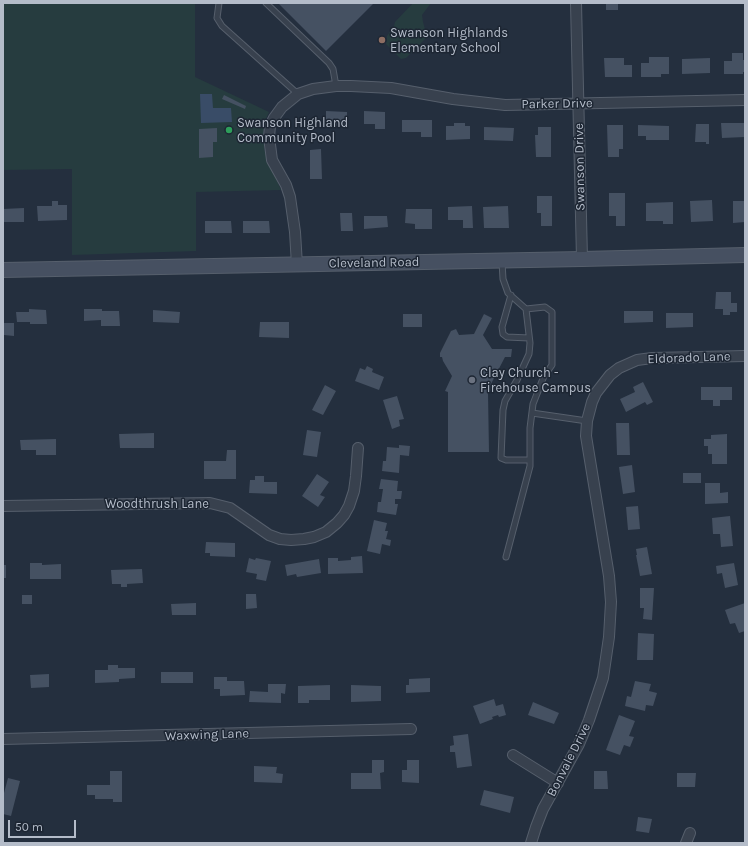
<!DOCTYPE html>
<html>
<head>
<meta charset="utf-8">
<style>
	body { margin:0 }
	#map { position:relative; width:748px; height:846px; overflow:hidden; background:#242f3e; font-family:Karla,sans-serif }
	canvas { display:block }
	.frame { position:absolute; inset:0; border:4px solid #b4bcc9; pointer-events:none }
	.scale { position:absolute; left:8px; top:820px; width:68px; height:18px; box-sizing:border-box; border:2px solid #b4bcc9; border-top:0; padding-left:5px; font-size:12px; line-height:14px; white-space:nowrap; color:#b4bcc9; -webkit-text-stroke:3px #1d2633; paint-order:stroke }
</style>
</head>
<body>
<div id="map">
<canvas width="748" height="846"></canvas>
<div class="frame"></div>
<div class="scale">50 m</div>
</div>
<script>
const context = document.querySelector('canvas').getContext('2d');
context.lineJoin = 'round';
function fillPath(path, color) {
  context.fillStyle = color;
  context.fill(path, 'evenodd');
}
function poly(rows) {
  const path = new Path2D();
  for (const r of rows) {
    path.moveTo(r[0], r[1]);
    for (let i = 2; i < r.length; i += 2) path.lineTo(r[i], r[i + 1]);
  }
  return path;
}
function trace(path, color, width, dash) {
  context.strokeStyle = color;
  context.lineWidth = width;
  context.lineCap = dash ? 'butt' : 'round';
  context.setLineDash(dash || []);
  context.stroke(path);
}
function drawText(font, color, halo, rows, align = 'center') {
  context.font = font + ' Karla,sans-serif';
  context.lineWidth = 3;
  context.setLineDash([]);
  context.textBaseline = 'middle';
  context.strokeStyle = halo;
  context.fillStyle = color;
  for (const [text, x, y, turn = 0] of rows) {
    context.save();
    context.translate(x, y);
    context.rotate((+turn || 0) * Math.PI / 180);
    context.textAlign = isNaN(turn) ? turn : align;
    if (halo) context.strokeText(text, 0, 0);
    context.fillText(text, 0, 0);
    context.restore();
  }
}
const green = poly([
	[3,3,195,3,195,77,269,112,264,123,263,138,265,153,281,190,196,192,196,251,72,255,72,169,3,170],
	[413,3,431,3,422,15,423,22,427,37,406,58,401,59,386,44,387,36,394,26,395,22]
]);
const water = poly([
	[200,94,212,94,213,108,231,108,232,122,201,123]
]);
const building = poly([
	[278,3,374,3,326,51],
	[606,3,618,3,618,10,606,10],
	[732,53,743,53,743,60,745,60,745,72,743,72,743,74,724,74,724,61,732,61],
	[649,57,669,57,669,74,661,74,661,77,641,77,641,63,649,63],
	[604,58,624,58,624,65,632,65,632,77,605,77],
	[710,58,710,73,682,74,682,59],
	[224,95,246,106,245,109,222,99],
	[326,111,347,112,347,126,326,126],
	[364,111,385,112,385,129,375,129,375,124,364,124],
	[402,120,432,120,432,137,421,137,421,132,402,132],
	[454,123,465,123,465,126,470,126,470,139,446,140,446,126,454,126],
	[721,123,745,123,745,137,722,138],
	[696,124,709,124,709,144,706,144,706,142,695,142],
	[607,125,623,125,623,149,619,149,619,157,608,157],
	[638,125,669,126,669,140,646,140,646,136,638,136],
	[484,127,514,128,513,141,484,140],
	[538,127,551,127,551,157,536,157,535,135,538,135],
	[217,128,217,142,213,142,213,157,199,158,199,129],
	[321,149,322,179,310,179,310,150],
	[609,193,625,193,625,226,616,226,616,216,609,216],
	[537,196,552,196,552,226,541,226,541,213,537,213],
	[712,200,713,221,691,222,690,201],
	[52,201,58,201,58,205,67,205,67,220,38,221,37,206,52,206],
	[733,201,745,201,745,222,733,223],
	[673,202,673,224,663,224,663,221,646,221,646,203],
	[472,206,473,228,463,228,463,220,448,220,448,207],
	[508,206,509,228,484,228,483,207],
	[24,208,24,222,3,222,3,209],
	[406,209,432,209,432,229,415,229,415,224,405,223],
	[340,213,352,213,353,231,341,231],
	[364,216,387,216,388,227,364,229],
	[205,221,231,221,232,233,205,233],
	[243,221,269,221,270,233,243,233],
	[716,292,731,292,731,303,737,303,737,312,730,312,730,315,723,315,723,309,715,309],
	[29,309,46,310,47,324,30,324,30,322,17,322,16,312,29,312],
	[84,309,102,309,102,311,119,311,120,326,101,326,101,320,84,321],
	[153,310,180,312,179,323,153,322],
	[624,311,653,311,653,322,624,323],
	[666,313,693,313,693,327,666,328],
	[403,314,422,314,422,327,403,327],
	[484,314,492,318,483,335,492,349,512,349,511,357,505,357,491,384,494,389,488,393,489,452,448,452,448,392,445,391,452,376,443,361,442,357,440,357,440,353,451,331,456,329,459,335,474,334],
	[260,322,289,322,289,338,259,337],
	[4,323,14,323,14,336,4,335],
	[367,366,373,369,372,372,384,377,379,390,355,381,360,368,365,370],
	[643,382,653,402,647,405,645,402,626,412,620,399,635,392,633,387],
	[325,385,336,391,323,415,312,410],
	[701,387,732,387,732,400,720,400,720,406,713,406,713,400,701,400],
	[397,396,404,419,399,420,400,426,392,429,383,400],
	[616,423,629,423,630,455,617,455],
	[307,430,321,432,317,457,303,455],
	[154,433,154,448,120,448,119,434],
	[727,434,727,464,712,464,712,454,708,454,708,446,704,446,704,439,711,439,711,435],
	[56,439,56,455,36,455,36,450,21,450,20,440],
	[399,445,410,446,409,456,400,455,399,473,382,471,383,461,386,461,387,447,399,448],
	[227,450,236,450,236,479,204,479,204,461,226,461],
	[632,465,635,492,623,494,619,467],
	[683,473,701,473,701,483,683,483],
	[317,474,329,482,320,495,325,497,318,507,302,496],
	[255,476,264,476,264,482,277,482,277,494,249,493,250,480,255,480],
	[381,479,398,481,397,491,402,491,401,499,395,499,395,504,398,504,396,515,377,512,378,502,381,502,383,489,379,489],
	[705,483,720,483,720,493,728,492,728,503,705,504],
	[638,506,640,529,628,530,626,507],
	[730,516,733,546,721,547,720,534,713,534,712,518],
	[374,520,387,523,385,531,388,531,386,539,391,540,390,546,382,544,380,554,367,551],
	[206,542,235,543,235,557,210,556,210,553,205,553],
	[647,547,652,574,640,576,636,555,637,555,636,549],
	[362,556,363,573,328,574,328,558,338,558,338,561,351,560,351,557],
	[249,558,255,560,256,558,271,561,266,581,256,579,257,574,246,572],
	[319,559,321,573,297,577,296,574,287,576,285,565],
	[30,563,42,563,42,565,61,564,61,579,30,579],
	[734,563,738,585,725,588,722,573,717,574,716,566],
	[3,565,6,565,6,578,3,578],
	[142,569,143,583,127,584,127,587,121,587,121,584,112,584,111,570],
	[640,588,654,588,652,620,643,619,644,608,640,608],
	[246,594,256,594,257,608,246,609],
	[22,595,32,595,32,604,22,604],
	[196,603,196,615,172,615,171,604],
	[745,603,745,631,739,633,735,623,730,624,725,610],
	[638,633,654,634,653,660,637,660],
	[108,665,118,665,118,668,135,668,135,678,119,679,119,682,95,683,95,670,108,670],
	[161,672,193,672,193,683,161,683],
	[49,674,49,687,31,688,30,675],
	[214,677,227,677,227,681,244,681,245,695,220,696,220,689,214,689],
	[430,678,430,692,406,693,406,685,409,685,409,679],
	[635,681,651,684,649,691,657,693,653,706,646,705,645,711,625,706,627,696,631,697],
	[268,684,286,684,285,694,281,693,281,703,249,702,250,691,268,692],
	[330,685,330,700,309,700,309,703,298,703,298,686],
	[351,685,381,686,381,701,351,702],
	[494,699,496,706,503,704,506,715,499,717,498,715,492,717,493,719,480,724,473,706],
	[533,702,559,713,554,724,528,715],
	[619,715,635,721,629,736,634,737,630,747,624,745,620,755,606,750],
	[468,734,472,766,457,768,455,752,450,752,450,746,454,745,453,736],
	[372,760,384,760,384,772,380,773,381,789,351,789,351,773,372,773],
	[407,760,419,760,419,783,402,782,402,770,407,770],
	[254,766,277,767,276,773,283,774,282,783,254,782],
	[110,771,122,771,122,802,113,802,113,799,95,799,95,795,87,795,87,785,110,785],
	[594,771,607,771,608,789,594,789],
	[677,773,696,773,695,787,677,787],
	[8,778,20,781,11,816,3,814,3,792,4,793],
	[484,790,514,797,510,813,480,805],
	[638,817,652,819,649,833,636,831]
]);
const lane = poly([
	[219,3,217,18,222,26,298,94],
	[266,3,329,63,333,69,336,86],
	[502,262,503,279,508,293,526,309,530,343,529,354,517,380,505,401,503,410,501,458,506,460,530,460],
	[511,295,502,327,503,334,507,337,529,338],
	[532,413,587,421],
	[506,557,530,466,530,428,533,404,544,376,552,365,552,312,545,307,526,309]
]);
const street = poly([
	[576,3,582,259],
	[297,265,295,232,290,197,286,185,272,160,269,137,270,126,274,118,282,107,298,94,313,89,336,86,351,86,391,88,453,99,505,105,745,100],
	[3,506,210,503,230,508,269,535,280,539,291,540,304,539,314,537,326,532,337,523,344,515,349,506,354,491,356,476,358,448],
	[3,739,411,729],
	[513,755,558,783],
	[531,843,536,827,543,809,579,744,589,720,603,678,609,637,611,602,609,576,586,436,587,421,592,402,596,393,610,375,619,368,637,360,652,358,745,356],
	[686,843,690,833]
]);
const secondary = poly([
	[3,270,582,259,745,255]
]);
const markers = [
	[382,40,4,"#8d6e63"],
	[229,130,4,"#2e9e5b"],
	[472,380,4,"#6b7280"]
];
const poiNames = [
	["Swanson Highlands",390,33],
	["Elementary School",390,48],
	["Swanson Highland",237,123],
	["Community Pool",237,138],
	["Clay Church -",480,373],
	["Firehouse Campus",480,388]
];
const streetNames = [
	["Parker Drive",557,104,-1],
	["Swanson Drive",580,167,-91],
	["Cleveland Road",374,263,-1],
	["Eldorado Lane",689,358,-2],
	["Woodthrush Lane",157,504],
	["Waxwing Lane",207,735,-2],
	["Bonvale Drive",569,760,-63]
];
fillPath(green, '#263c3f');
fillPath(water, '#394c67');
fillPath(building, '#455162');
trace(lane, '#565f6c', 7);
trace(street, '#565f6c', 12);
trace(secondary, '#565f6c', 16);
trace(lane, '#38414e', 5);
trace(street, '#38414e', 10);
trace(secondary, '#465061', 14);
for (const [x, y, r, color] of markers) {
  const dot = new Path2D();
  dot.arc(x, y, r, 0, 2 * Math.PI);
  context.fillStyle = color;
  context.fill(dot);
  trace(dot, '#1d2633', 1.5);
}
drawText('13px', '#b4bcc9', '#1d2633', poiNames, 'left');
drawText('13px', '#b4bcc9', '#1d2633', streetNames);
</script>
</body>
</html>
